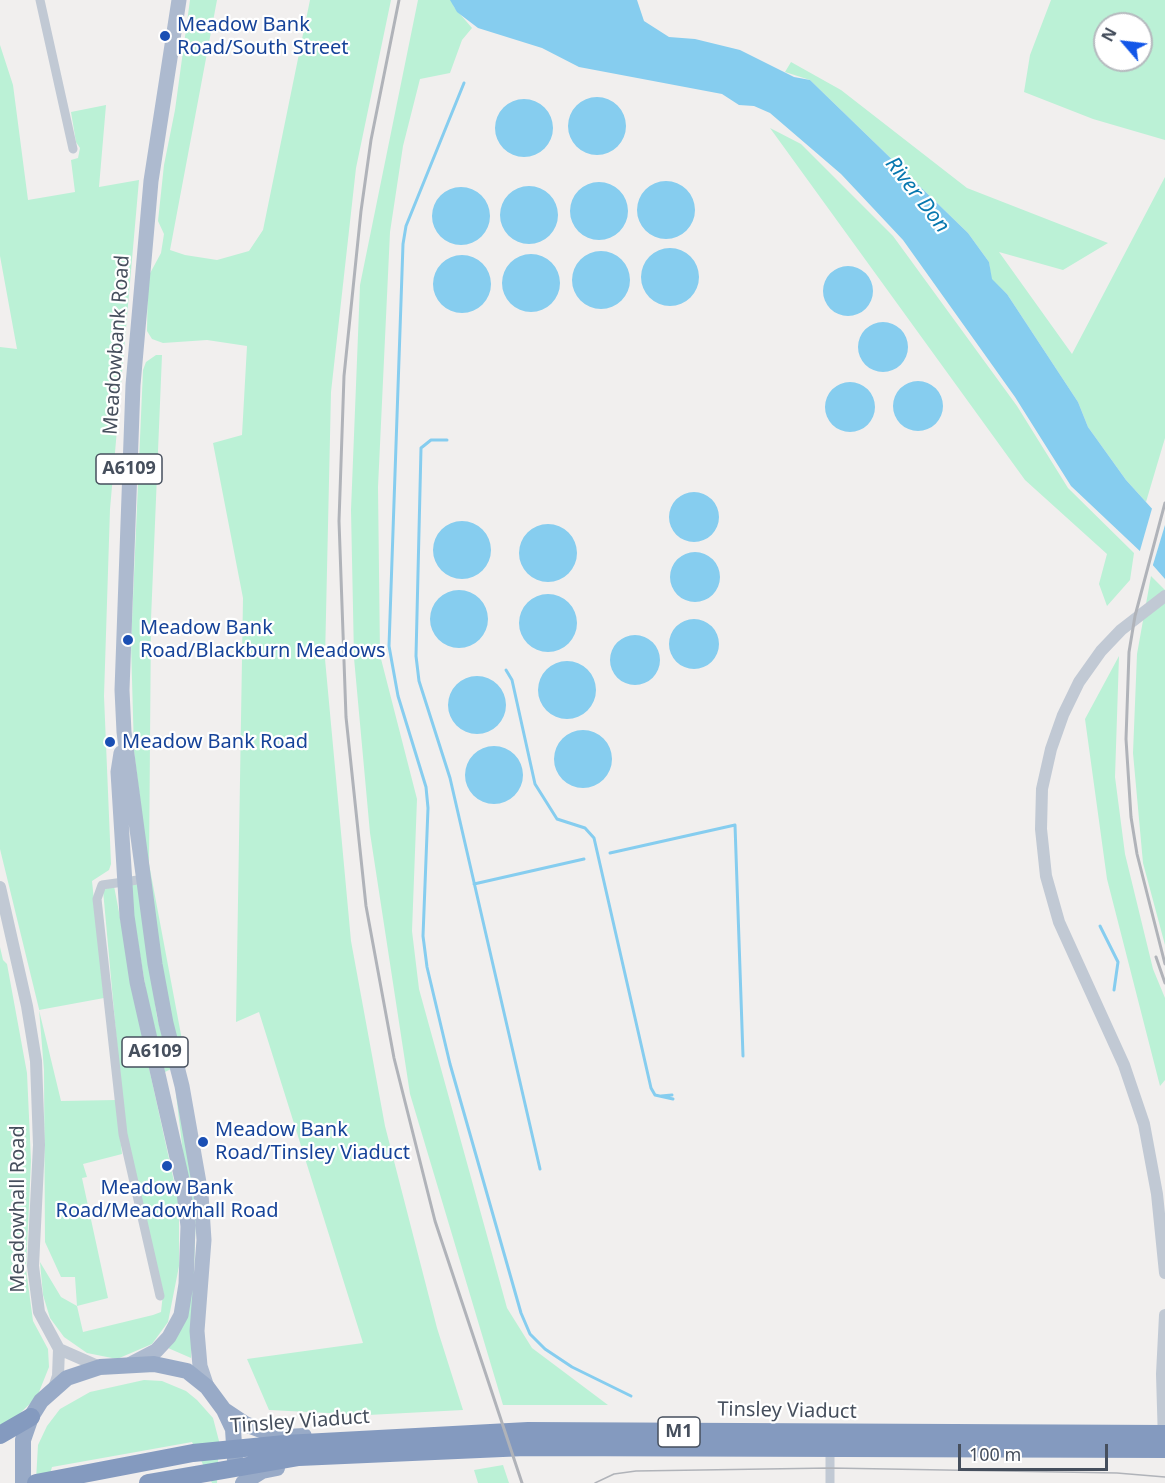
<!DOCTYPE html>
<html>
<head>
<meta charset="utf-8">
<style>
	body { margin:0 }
	#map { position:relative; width:1165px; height:1483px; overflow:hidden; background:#f1efee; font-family:"Noto Sans",sans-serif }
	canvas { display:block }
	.north { position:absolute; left:1093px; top:12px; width:60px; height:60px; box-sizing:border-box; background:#fff; border:2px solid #b5b9be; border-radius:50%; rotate:298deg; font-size:16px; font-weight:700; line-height:24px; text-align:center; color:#464f5d }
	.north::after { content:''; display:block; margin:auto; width:21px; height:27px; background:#1256e8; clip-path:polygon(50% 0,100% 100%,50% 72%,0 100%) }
	.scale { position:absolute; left:958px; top:1444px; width:150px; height:27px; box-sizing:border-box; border:3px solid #464f5d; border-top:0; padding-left:8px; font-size:18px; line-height:21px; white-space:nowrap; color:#464f5d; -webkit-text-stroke:4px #fff; paint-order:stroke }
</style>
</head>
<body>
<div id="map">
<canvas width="1165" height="1483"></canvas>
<div class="north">N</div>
<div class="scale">100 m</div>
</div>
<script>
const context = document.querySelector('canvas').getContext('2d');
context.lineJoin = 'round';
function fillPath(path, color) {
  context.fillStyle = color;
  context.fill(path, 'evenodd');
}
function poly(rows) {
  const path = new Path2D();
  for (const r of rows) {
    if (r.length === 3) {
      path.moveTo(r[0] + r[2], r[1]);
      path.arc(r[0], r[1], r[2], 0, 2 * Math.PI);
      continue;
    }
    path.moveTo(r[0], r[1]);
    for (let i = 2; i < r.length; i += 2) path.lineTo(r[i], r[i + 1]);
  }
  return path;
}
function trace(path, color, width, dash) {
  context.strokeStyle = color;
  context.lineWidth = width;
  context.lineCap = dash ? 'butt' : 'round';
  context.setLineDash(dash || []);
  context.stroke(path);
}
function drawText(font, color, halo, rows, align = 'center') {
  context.font = font + ' "Noto Sans",sans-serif';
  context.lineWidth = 4.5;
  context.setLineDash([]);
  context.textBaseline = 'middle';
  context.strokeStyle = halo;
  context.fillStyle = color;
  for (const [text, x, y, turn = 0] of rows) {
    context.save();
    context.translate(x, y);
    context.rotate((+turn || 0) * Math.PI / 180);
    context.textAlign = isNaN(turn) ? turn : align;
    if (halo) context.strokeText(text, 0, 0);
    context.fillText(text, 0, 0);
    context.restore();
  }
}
const green = poly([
	[190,0,217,0,170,250,185,255,217,260,249,251,263,230,310,0,391,0,356,168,331,392,325,659,351,941,385,1126,437,1328,463,1410,368,1415,269,1410,247,1359,363,1343,259,1012,236,1022,243,598,213,443,242,435,247,346,207,340,163,343,152,339,147,331,148,277,161,253,164,234,158,221,164,165,175,110],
	[418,0,452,0,454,7,472,28,462,40,450,73,420,79,403,146,390,232,378,487,380,655,417,799,412,931,419,989,507,1308,532,1348,608,1405,503,1405,410,1094,370,833,354,658,351,510,360,285],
	[1051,0,1165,0,1165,140,1093,119,1024,92,1030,55],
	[1105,24,1141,24,1141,60,1105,60],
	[0,45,13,85,28,200,75,192,71,160,78,158,80,148,76,142,71,112,106,105,99,187,139,180,110,509,104,696,111,864,109,870,92,881,104,998,39,1010,61,1101,116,1100,122,1154,83,1164,87,1177,82,1178,108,1298,77,1306,83,1332,153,1315,161,1312,163,1293,129,1153,122,1099,103,890,114,886,147,1059,179,1204,179,1266,168,1322,152,1344,117,1359,87,1353,64,1337,50,1318,43,1295,40,1262,61,1297,77,1306,75,1277,61,1277,45,1242,44,1070,39,1009,0,849,0,347,17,349,0,256],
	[791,62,841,90,967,188,1108,243,1063,270,999,252,1072,354,1165,177,1165,438,1146,502,1126,480,1088,427,1078,402,1007,294,991,279,989,262,968,233,810,80,785,72],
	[770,128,801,144,893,236,1017,406,1068,488,1134,553,1130,580,1107,606,1099,584,1107,554,1025,480],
	[156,355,162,355,151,619,149,864,185,1056,180,1051,175,1035,160,962,134,751,131,644,143,370,146,362],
	[1151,576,1165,590,1165,945,1143,863,1133,753,1137,654],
	[1119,656,1115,777,1125,854,1153,969,1165,998,1165,1080,1160,1086,1107,879,1085,719],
	[134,884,138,885,157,1017,171,1069,165,1072,147,996,133,913,131,885],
	[0,947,3,960,7,964,27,1073,31,1161,26,1269,33,1321,48,1349,49,1367,37,1397,16,1417,0,1425],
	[176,1094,185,1125,196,1213,191,1358,168,1348,179,1333,183,1153],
	[144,1380,162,1381,186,1391,197,1400,213,1418,219,1441,217,1483,212,1483,192,1442,52,1467,50,1474,36,1480,38,1445,47,1426,60,1409,90,1392],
	[503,1465,509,1483,478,1483,474,1470]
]);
const water = poly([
	[450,0,637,0,644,21,669,37,695,39,740,50,794,77,810,80,968,233,989,262,992,279,1007,294,1078,402,1088,427,1126,480,1165,523,1165,579,1143,554,1071,486,1015,397,903,240,841,174,770,113,754,106,739,105,722,94,579,67,542,48,478,28,457,12],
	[597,126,29],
	[524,128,29],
	[666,210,29],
	[599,211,29],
	[529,215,29],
	[461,216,29],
	[670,277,29],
	[601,280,29],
	[531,283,29],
	[462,284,29],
	[848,291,25],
	[883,347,25],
	[918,406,25],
	[850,407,25],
	[694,517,25],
	[462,550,29],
	[548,553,29],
	[695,577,25],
	[459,619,29],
	[548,623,29],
	[694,644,25],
	[635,660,25],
	[567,690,29],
	[477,705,29],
	[583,759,29],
	[494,775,29]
]);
const pier = poly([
	[1153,505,1165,518,1165,525,1152,568,1139,554]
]);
const stream = poly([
	[464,83,406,226,403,244,389,646,398,696,426,787,428,808,423,936,427,967,450,1064,521,1313,530,1334,545,1349,572,1367,631,1396],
	[447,440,431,440,421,448,416,656,419,681,450,778,540,1169],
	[506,670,512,680,535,784,557,819,585,828,594,838,651,1088,655,1095,673,1099],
	[610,853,735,825,743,1056],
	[474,884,584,859],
	[1100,926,1118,962,1114,990],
	[661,1096,672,1095]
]);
const minor = poly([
	[40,0,73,149],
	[145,879,102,885,97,899,123,1134,160,1296],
	[830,1446,830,1483]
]);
const tertiary = poly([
	[1165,596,1121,630,1101,651,1079,682,1063,715,1051,749,1042,789,1041,829,1046,876,1059,922,1124,1065,1144,1124,1157,1194,1165,1273],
	[0,887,27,1006,36,1061,39,1145,33,1266,39,1312,59,1349,58,1376,54,1388],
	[59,1349,100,1367],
	[1164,1441,1162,1374,1165,1315]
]);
const primary = poly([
	[179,0,151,181,133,385,122,690,124,732,155,964,166,1023,182,1086,201,1194,204,1240,197,1331,200,1366,207,1387],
	[121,753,118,772,127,916,137,982,183,1184,188,1226,186,1284,181,1315,169,1337,156,1351,131,1364]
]);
const trunk = poly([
	[224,1410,245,1424,269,1433,287,1437,304,1436],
	[23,1483,23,1440,31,1417,41,1401,67,1378,100,1367,154,1364,187,1371,207,1387,224,1410,233,1429,235,1460],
	[243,1483,262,1471,277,1468]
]);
const motorway = poly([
	[0,1435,31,1417],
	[36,1483,193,1453,285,1444,528,1431,1165,1434],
	[148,1483,299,1457,525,1447,1165,1449]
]);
const tram = poly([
	[595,1483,614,1474,636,1471,830,1468,1117,1473,1165,1477]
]);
const rail = poly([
	[399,0,371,140,361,211,344,376,339,521,346,717,366,906,394,1058,435,1221,522,1483],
	[1165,503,1135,616,1129,652,1126,739,1131,817,1137,854,1165,964],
	[1156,957,1165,983]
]);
const markers = [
	[165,36,6,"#1a4fb4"],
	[128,640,6,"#1a4fb4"],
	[110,742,6,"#1a4fb4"],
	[203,1142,6,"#1a4fb4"],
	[167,1166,6,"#1a4fb4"]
];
const shields = [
	[129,469,66],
	[155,1052,66],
	[679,1432,42]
];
const shieldNames = [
	["A6109",129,469],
	["A6109",155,1052],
	["M1",679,1432]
];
const transitNames = [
	["Meadow Bank",177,25],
	["Road/South Street",177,48],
	["Meadow Bank",140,628],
	["Road/Blackburn Meadows",140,651],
	["Meadow Bank Road",122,742],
	["Meadow Bank",215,1130],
	["Road/Tinsley Viaduct",215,1153],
	["Meadow Bank",167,1188,"center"],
	["Road/Meadowhall Road",167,1211,"center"]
];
const streetNames = [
	["Meadowbank Road",117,345,-86],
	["Meadowhall Road",18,1209,-90],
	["Tinsley Viaduct",787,1411,1],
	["Tinsley Viaduct",300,1422,-4]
];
const waterNames = [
	["River Don",917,195,52]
];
fillPath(green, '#bbf1d6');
fillPath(water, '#86cdef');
fillPath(pier, '#f1efee');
trace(stream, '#86cdef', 3);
trace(minor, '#c1c9d4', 9);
trace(tertiary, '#c1c9d4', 12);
trace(primary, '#adbacf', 15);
trace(trunk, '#98aac7', 16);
trace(motorway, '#849abf', 18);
trace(tram, '#b0b3b9', 1.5);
trace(rail, '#b0b3b9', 3);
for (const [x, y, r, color] of markers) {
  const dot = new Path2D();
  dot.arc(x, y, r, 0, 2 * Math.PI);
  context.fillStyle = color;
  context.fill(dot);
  trace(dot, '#fff', 2);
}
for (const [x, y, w] of shields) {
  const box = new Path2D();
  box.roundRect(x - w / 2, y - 15, w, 30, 4.5);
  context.fillStyle = '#fff';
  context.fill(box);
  trace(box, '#464f5d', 1.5);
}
drawText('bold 18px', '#464f5d', null, shieldNames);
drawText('20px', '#164399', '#fff', transitNames, 'left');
drawText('20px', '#464f5d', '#fff', streetNames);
drawText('italic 21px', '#0778af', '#fff', waterNames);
</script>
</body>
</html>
